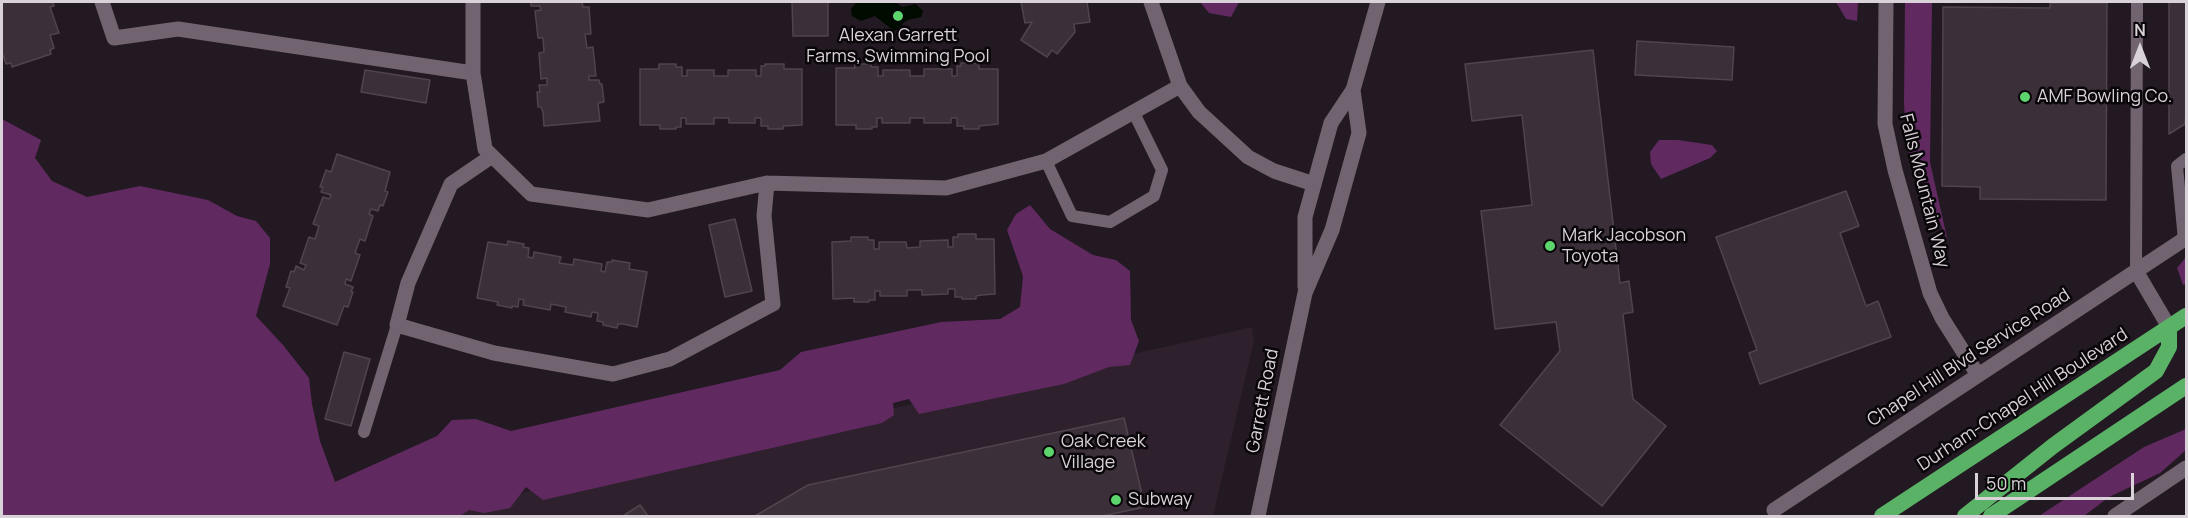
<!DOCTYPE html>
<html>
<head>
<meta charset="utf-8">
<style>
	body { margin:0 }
	#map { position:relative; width:2188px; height:518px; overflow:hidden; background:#231922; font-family:Manrope,sans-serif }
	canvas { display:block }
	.frame { position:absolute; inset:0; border:3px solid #d9d2d8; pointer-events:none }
	.north { position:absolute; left:2110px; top:18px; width:60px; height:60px; -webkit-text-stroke:4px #090609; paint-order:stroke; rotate:0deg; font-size:16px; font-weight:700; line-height:24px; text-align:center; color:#d9d2d8 }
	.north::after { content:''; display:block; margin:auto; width:21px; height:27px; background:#d9d2d8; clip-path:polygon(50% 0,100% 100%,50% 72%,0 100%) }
	.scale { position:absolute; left:1975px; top:473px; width:159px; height:27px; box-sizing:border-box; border:3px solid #d9d2d8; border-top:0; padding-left:8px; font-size:18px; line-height:21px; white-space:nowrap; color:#d9d2d8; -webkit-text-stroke:4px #090609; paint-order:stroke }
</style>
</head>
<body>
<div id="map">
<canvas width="2188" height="518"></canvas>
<div class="frame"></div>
<div class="north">N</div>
<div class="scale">50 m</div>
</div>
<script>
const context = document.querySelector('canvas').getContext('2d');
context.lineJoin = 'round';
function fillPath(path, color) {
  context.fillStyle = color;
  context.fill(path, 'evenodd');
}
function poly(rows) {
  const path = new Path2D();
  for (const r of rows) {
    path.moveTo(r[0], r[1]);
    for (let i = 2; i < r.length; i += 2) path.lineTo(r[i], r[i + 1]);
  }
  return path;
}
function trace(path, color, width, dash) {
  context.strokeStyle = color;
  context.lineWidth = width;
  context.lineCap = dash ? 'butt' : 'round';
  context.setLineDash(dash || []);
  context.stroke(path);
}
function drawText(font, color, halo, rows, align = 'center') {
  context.font = font + ' Manrope,sans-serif';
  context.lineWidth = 5;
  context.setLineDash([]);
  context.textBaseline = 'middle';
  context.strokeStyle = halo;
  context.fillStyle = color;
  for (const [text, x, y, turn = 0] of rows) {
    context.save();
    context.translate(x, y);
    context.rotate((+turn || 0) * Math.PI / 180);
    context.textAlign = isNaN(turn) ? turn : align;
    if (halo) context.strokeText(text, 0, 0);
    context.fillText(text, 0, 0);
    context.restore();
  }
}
const built = poly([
	[1252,327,1254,341,1213,516,418,516]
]);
const green = poly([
	[1200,2,1239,2,1231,17,1209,13],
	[1836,2,1858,2,1857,21,1846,19],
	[1905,2,1932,2,1930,162,1948,242,1920,174,1906,146,1904,102],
	[2,119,41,140,35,158,52,181,87,197,140,186,208,200,237,216,256,221,270,238,270,264,256,316,283,345,309,378,312,404,320,441,335,482,437,436,452,420,476,419,511,431,780,370,801,352,941,322,1000,319,1020,307,1023,276,1007,230,1016,214,1030,205,1050,229,1093,255,1116,260,1130,271,1131,320,1139,341,1130,365,1109,367,1064,384,919,414,909,399,893,403,894,415,882,423,543,500,526,487,510,508,484,513,469,510,460,516,2,516],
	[1659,140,1678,140,1712,145,1717,151,1710,158,1661,179,1651,164,1650,152],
	[2186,257,2186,284,2183,285,2177,268],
	[2186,429,2186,450,2160,473,2109,497,2084,516,2039,516,2144,447]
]);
const water = poly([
	[865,2,895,2,902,7,916,4,923,11,921,17,908,20,903,23,901,28,894,31,875,16,861,21,852,16,851,9,856,3]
]);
const building = poly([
	[2,2,53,2,54,6,50,7,59,33,50,35,54,48,50,50,51,54,12,67,11,63,6,64,2,52,2,2],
	[531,2,591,2,582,2,583,7,589,7,591,34,585,34,587,48,593,47,596,76,589,76,589,80,599,80,600,84,602,84,604,102,598,103,600,121,544,126,543,112,541,107,538,107,537,92,540,92,539,85,547,85,547,78,541,79,539,53,544,52,543,38,538,38,535,11,541,10,540,6,531,6,531,2],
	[792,2,828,2,828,36,793,36,792,2],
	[1021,2,1087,2,1090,22,1074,24,1075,32,1057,54,1052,50,1047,57,1021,40,1032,22,1025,23,1021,2],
	[2169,2,2186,2,2186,112,2185,124,2169,134,2169,2],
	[2050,3,2107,3,2106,200,1980,199,1980,187,1942,186,1943,7,2050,8,2050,3],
	[1637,41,1734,47,1732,80,1635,75,1637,41],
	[1593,50,1620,283,1629,281,1633,312,1623,314,1633,399,1666,426,1602,506,1500,425,1560,351,1556,322,1495,329,1481,211,1532,205,1522,115,1472,121,1465,64,1593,50],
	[961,63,979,63,979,69,998,69,998,124,979,126,979,129,964,129,964,126,957,126,957,118,951,118,951,123,924,123,924,118,910,118,910,123,882,123,882,118,877,118,877,127,872,127,872,129,856,129,856,125,836,125,836,68,855,68,855,64,871,64,871,67,878,67,878,76,883,76,883,70,910,70,910,76,924,76,924,69,952,69,952,76,957,76,957,66,961,66,961,63],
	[659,64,676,64,676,67,682,67,682,76,687,76,687,70,714,70,714,76,728,76,728,70,756,70,756,76,761,76,761,66,765,66,765,64,784,64,784,69,802,69,802,125,783,126,783,129,768,129,768,126,761,126,761,118,755,118,755,123,729,123,729,118,714,118,714,124,686,124,686,118,681,118,681,127,676,127,676,129,660,129,660,125,640,125,640,69,659,69,659,64],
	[365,70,430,80,426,103,361,92,365,70],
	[337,154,390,172,385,191,388,192,383,206,380,205,378,211,371,209,369,214,373,216,365,241,360,239,355,253,360,255,351,281,346,279,345,284,353,287,351,292,353,292,348,307,344,306,337,325,283,306,290,288,286,287,291,271,294,272,296,266,304,270,306,265,300,263,309,237,315,239,319,226,313,224,323,197,329,199,331,195,321,192,323,187,320,187,326,170,331,172,337,154],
	[1846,191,1859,226,1840,233,1866,306,1878,301,1891,337,1760,384,1749,353,1757,350,1716,237,1846,191],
	[735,219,752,291,725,297,709,225,735,219],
	[958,234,976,234,976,239,994,239,995,294,982,295,976,296,976,299,962,299,962,297,955,297,955,289,948,289,948,294,922,295,922,290,907,290,907,296,880,296,880,291,875,291,875,300,869,300,869,302,854,302,854,298,833,299,832,242,851,241,851,237,868,237,868,240,874,240,874,249,879,249,879,242,906,242,907,248,920,247,920,241,948,240,948,247,953,247,953,237,958,237,958,234],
	[508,241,524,244,523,247,529,248,528,257,533,258,534,252,561,257,559,263,573,265,574,259,602,264,601,271,605,272,607,262,612,262,612,260,630,263,629,269,647,272,637,327,623,324,618,324,617,328,603,325,603,322,597,321,598,313,592,312,591,317,565,312,566,307,551,304,550,310,523,305,524,300,519,299,518,307,512,306,512,308,497,305,498,302,477,298,488,242,507,245,508,241],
	[344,352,370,359,351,426,325,419,344,352],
	[1124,418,1145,507,1102,516,755,516,808,485,1124,418],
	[640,505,648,516,623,516,640,505]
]);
const service = poly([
	[1046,161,1072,216,1110,222,1154,196,1162,170,1133,111],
	[2184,240,2177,166,2186,159],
	[2136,271,2137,2],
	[364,432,397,325]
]);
const minor = poly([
	[102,2,114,38,178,29,473,73],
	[473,2,473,73,485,149,531,194,648,210,767,183,946,188,1046,161,1180,86],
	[1151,2,1180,86,1199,112,1248,157,1274,171,1314,184],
	[1886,2,1885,124,1895,170,1930,293,1942,318,1978,375],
	[492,156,451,184,408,283,397,325,494,353,613,374,670,359,773,304,764,216,767,183],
	[2136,271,2169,327],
	[1774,510,2186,238],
	[2115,516,2186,468]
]);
const tertiary = poly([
	[1305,287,1305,217,1331,123,1353,90,1378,2],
	[1258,516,1305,293,1332,230,1359,133,1353,90]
]);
const trunk = poly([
	[1882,516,2186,316],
	[1965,516,2053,446,2156,371,2169,347,2169,327],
	[1991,516,2186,386]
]);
const markers = [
	[898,16,6,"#5cd56d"],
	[2025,97,6,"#5cd56d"],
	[1550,246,6,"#5cd56d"],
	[1049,452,6,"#5cd56d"],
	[1116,500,6,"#5cd56d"]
];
const poiNames = [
	["Alexan Garrett",898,36,"center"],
	["Farms, Swimming Pool",898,57,"center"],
	["AMF Bowling Co.",2037,97],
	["Mark Jacobson",1562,236],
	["Toyota",1562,257],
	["Oak Creek",1061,442],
	["Village",1061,463],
	["Subway",1128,500]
];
const streetNames = [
	["Falls Mountain Way",1924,191,76],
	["Chapel Hill Blvd Service Road",1969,358,-33],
	["Durham-Chapel Hill Boulevard",2023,400,-33],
	["Garrett Road",1263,401,-79]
];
fillPath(built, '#2e202d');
fillPath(green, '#602a61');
fillPath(water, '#000b00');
fillPath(building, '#3b303a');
trace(building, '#50444f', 1.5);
trace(service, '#716470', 12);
trace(minor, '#716470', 15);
trace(tertiary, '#716470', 15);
trace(trunk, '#5ab267', 16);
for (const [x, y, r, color] of markers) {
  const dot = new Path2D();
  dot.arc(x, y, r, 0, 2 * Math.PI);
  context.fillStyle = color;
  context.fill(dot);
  trace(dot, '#090609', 2);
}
drawText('18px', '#d9d2d8', '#090609', poiNames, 'left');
drawText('18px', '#d9d2d8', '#090609', streetNames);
</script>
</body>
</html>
